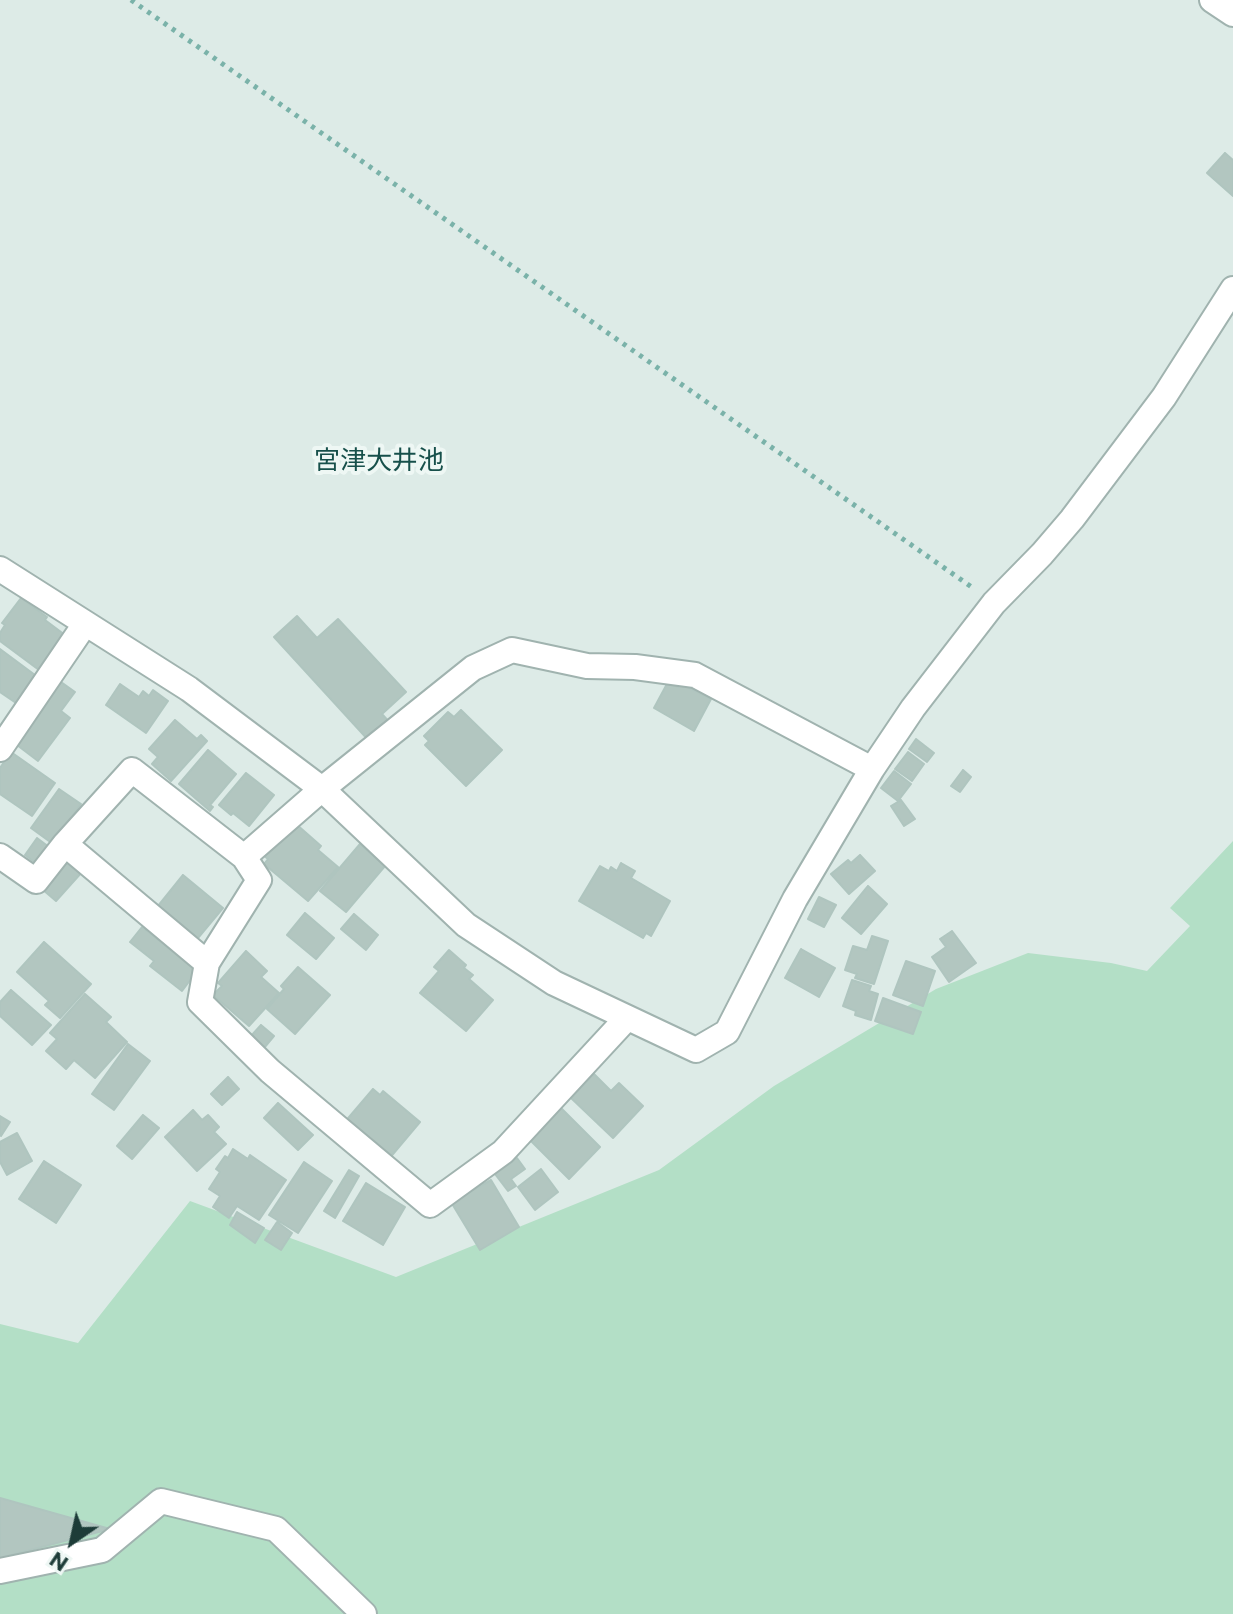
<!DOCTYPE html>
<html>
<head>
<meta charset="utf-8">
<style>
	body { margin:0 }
	#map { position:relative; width:1233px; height:1614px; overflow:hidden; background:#ddebe7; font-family:Commissioner,sans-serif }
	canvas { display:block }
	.north { position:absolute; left:32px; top:1502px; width:80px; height:80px; -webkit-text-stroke:6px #eef7f4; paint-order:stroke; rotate:214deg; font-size:22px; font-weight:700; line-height:32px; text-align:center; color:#1d3c38 }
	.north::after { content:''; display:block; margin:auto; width:28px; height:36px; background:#1d3c38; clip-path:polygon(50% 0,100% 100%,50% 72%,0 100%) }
</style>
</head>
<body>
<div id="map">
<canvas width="1233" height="1614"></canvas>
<div class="north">N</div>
</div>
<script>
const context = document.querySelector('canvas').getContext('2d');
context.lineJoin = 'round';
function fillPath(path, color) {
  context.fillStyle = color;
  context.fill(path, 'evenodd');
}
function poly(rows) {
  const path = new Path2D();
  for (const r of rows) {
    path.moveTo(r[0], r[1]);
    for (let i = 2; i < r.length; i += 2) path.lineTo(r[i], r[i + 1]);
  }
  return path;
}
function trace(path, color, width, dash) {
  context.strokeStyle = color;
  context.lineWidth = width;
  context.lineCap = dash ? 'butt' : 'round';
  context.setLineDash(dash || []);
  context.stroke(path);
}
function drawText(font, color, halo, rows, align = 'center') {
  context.font = font + ' Commissioner,"Noto Sans JP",sans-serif';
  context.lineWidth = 8;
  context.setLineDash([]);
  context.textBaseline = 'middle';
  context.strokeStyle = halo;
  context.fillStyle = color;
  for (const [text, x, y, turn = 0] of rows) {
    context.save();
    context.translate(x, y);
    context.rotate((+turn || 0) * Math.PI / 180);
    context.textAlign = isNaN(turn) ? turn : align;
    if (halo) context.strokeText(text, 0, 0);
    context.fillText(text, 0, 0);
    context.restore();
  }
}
const green = poly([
	[1233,841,1233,1614,0,1614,0,1324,78,1343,190,1201,396,1277,659,1170,774,1086,936,989,1028,953,1111,963,1147,971,1190,926,1170,908]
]);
const building = poly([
	[1225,153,1233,160,1233,196,1207,173,1225,153],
	[21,598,47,617,45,620,65,635,39,670,0,641,0,633,5,625,2,623,21,598],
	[297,616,317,638,338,619,406,692,382,714,391,724,371,743,274,637,297,616],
	[0,649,39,678,19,705,0,692,0,649],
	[61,682,75,692,61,711,70,718,38,761,17,745,24,736,22,734,61,682],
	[668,682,678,687,680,683,711,699,694,731,654,708,668,682],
	[120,684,139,697,143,691,149,696,153,690,168,701,146,733,106,705,120,684],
	[461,710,502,750,466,786,425,745,429,741,424,736,448,712,454,717,461,710],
	[175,720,197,739,201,735,207,741,171,781,152,764,158,757,149,749,175,720],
	[916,739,934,753,927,762,909,749,916,739],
	[208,750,236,774,210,805,213,807,210,811,179,784,208,750],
	[11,752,55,783,32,816,0,794,0,768,11,752],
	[908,752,924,764,912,781,895,769,908,752],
	[963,770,971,777,960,792,951,786,963,770],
	[894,771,911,784,898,801,881,788,894,771],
	[246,773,274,795,249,826,233,813,231,815,219,805,246,773],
	[59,789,81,804,53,844,31,828,59,789],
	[901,800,915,819,904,826,891,806,901,800],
	[296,824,321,846,318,850,338,867,308,901,264,864,268,859,263,855,277,839,281,842,296,824],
	[37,838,49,847,37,864,25,855,37,838],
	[360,844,385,866,346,912,320,891,360,844],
	[860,855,875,871,849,894,831,874,848,860,851,863,860,855],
	[69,859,82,872,56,901,42,889,69,859],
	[621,863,635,871,631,878,670,901,651,936,646,933,643,938,579,901,600,866,609,871,611,867,617,871,621,863],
	[183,875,223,908,198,938,158,906,183,875],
	[868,886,887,904,861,934,842,918,868,886],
	[819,897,836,905,824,927,808,919,819,897],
	[305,913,334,938,316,959,287,935,305,913],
	[354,914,378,935,366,950,341,929,354,914],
	[142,927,197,971,182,991,150,966,154,961,130,942,142,927],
	[952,931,976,963,949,982,932,957,946,947,940,939,952,931],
	[872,936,888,941,874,984,855,978,857,974,845,970,853,946,867,950,872,936],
	[44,942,91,984,60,1018,45,1005,49,1001,17,972,44,942],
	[801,949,835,968,819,997,785,978,801,949],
	[449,950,466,965,464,968,473,975,469,979,493,1000,466,1031,420,993,439,971,434,967,449,950],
	[246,951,267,971,261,977,279,993,249,1026,213,995,222,986,218,983,246,951],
	[906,961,935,971,923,1006,893,995,906,961],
	[298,967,330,995,295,1034,267,1009,284,989,281,986,298,967],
	[852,980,871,986,869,991,878,994,871,1020,855,1015,856,1011,843,1006,852,980],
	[11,990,51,1025,32,1045,0,1016,0,1002,11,990],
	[85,994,111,1017,106,1022,127,1042,95,1078,74,1060,66,1069,46,1051,57,1039,50,1033,85,994],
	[883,998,921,1012,913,1034,875,1021,883,998],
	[261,1025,274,1036,264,1048,251,1036,261,1025],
	[128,1044,150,1061,114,1110,92,1094,128,1044],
	[594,1074,611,1091,619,1083,643,1106,613,1138,571,1098,594,1074],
	[228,1077,239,1089,222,1105,211,1094,228,1077],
	[373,1089,380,1095,383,1091,420,1122,388,1160,344,1123,373,1089],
	[278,1103,313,1135,298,1150,264,1118,278,1103],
	[559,1106,600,1147,569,1179,528,1138,559,1106],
	[193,1110,202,1120,208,1115,219,1127,214,1132,226,1144,197,1171,165,1137,193,1110],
	[143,1115,159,1128,132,1159,117,1146,143,1115],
	[0,1116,10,1122,1,1136,0,1135,0,1116],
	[17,1133,32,1161,7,1175,0,1162,0,1142,17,1133],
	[233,1149,248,1159,250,1155,286,1180,259,1220,237,1206,229,1218,213,1207,220,1196,209,1189,220,1172,216,1169,225,1156,228,1158,233,1149],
	[517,1158,525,1169,511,1179,516,1186,508,1191,495,1174,517,1158],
	[44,1161,81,1185,56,1223,19,1199,44,1161],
	[304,1162,332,1181,298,1233,269,1215,304,1162],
	[541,1169,558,1192,535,1210,518,1187,541,1169],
	[349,1170,359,1176,335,1218,324,1211,349,1170],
	[491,1180,519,1227,480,1250,451,1202,491,1180],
	[366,1183,405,1207,383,1245,343,1221,366,1183],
	[237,1212,264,1228,255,1243,230,1225,237,1212],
	[277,1222,292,1233,281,1250,265,1240,277,1222],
	[0,1498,110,1529,0,1558,0,1498]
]);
const path = poly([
	[131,0,973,588]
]);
const minor = poly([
	[1212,0,1233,14],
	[0,569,189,689,322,789,466,925,554,983,696,1050,727,1032,795,899,872,769,913,708,994,603,1042,554,1072,519,1164,397,1233,289],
	[0,749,85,624],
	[0,856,36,881,65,844],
	[207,963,65,844,132,770,244,857],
	[627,1018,503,1152,430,1205,270,1071,200,1002,207,963,259,880,244,857,322,789,473,668,512,650,587,666,635,667,695,675,872,769],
	[0,1571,102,1550,161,1501,276,1529,364,1614]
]);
const neighbourhoodNames = [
	["宮津大井池",379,460]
];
fillPath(green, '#b3dfc6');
fillPath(building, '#b2c6c0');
trace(building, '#afc5bf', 2);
trace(minor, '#a0b3af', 28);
trace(path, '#7ab2a9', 5, [4, 6]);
trace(minor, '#fff', 24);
drawText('26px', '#17504b', '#eef7f4', neighbourhoodNames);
</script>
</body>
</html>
